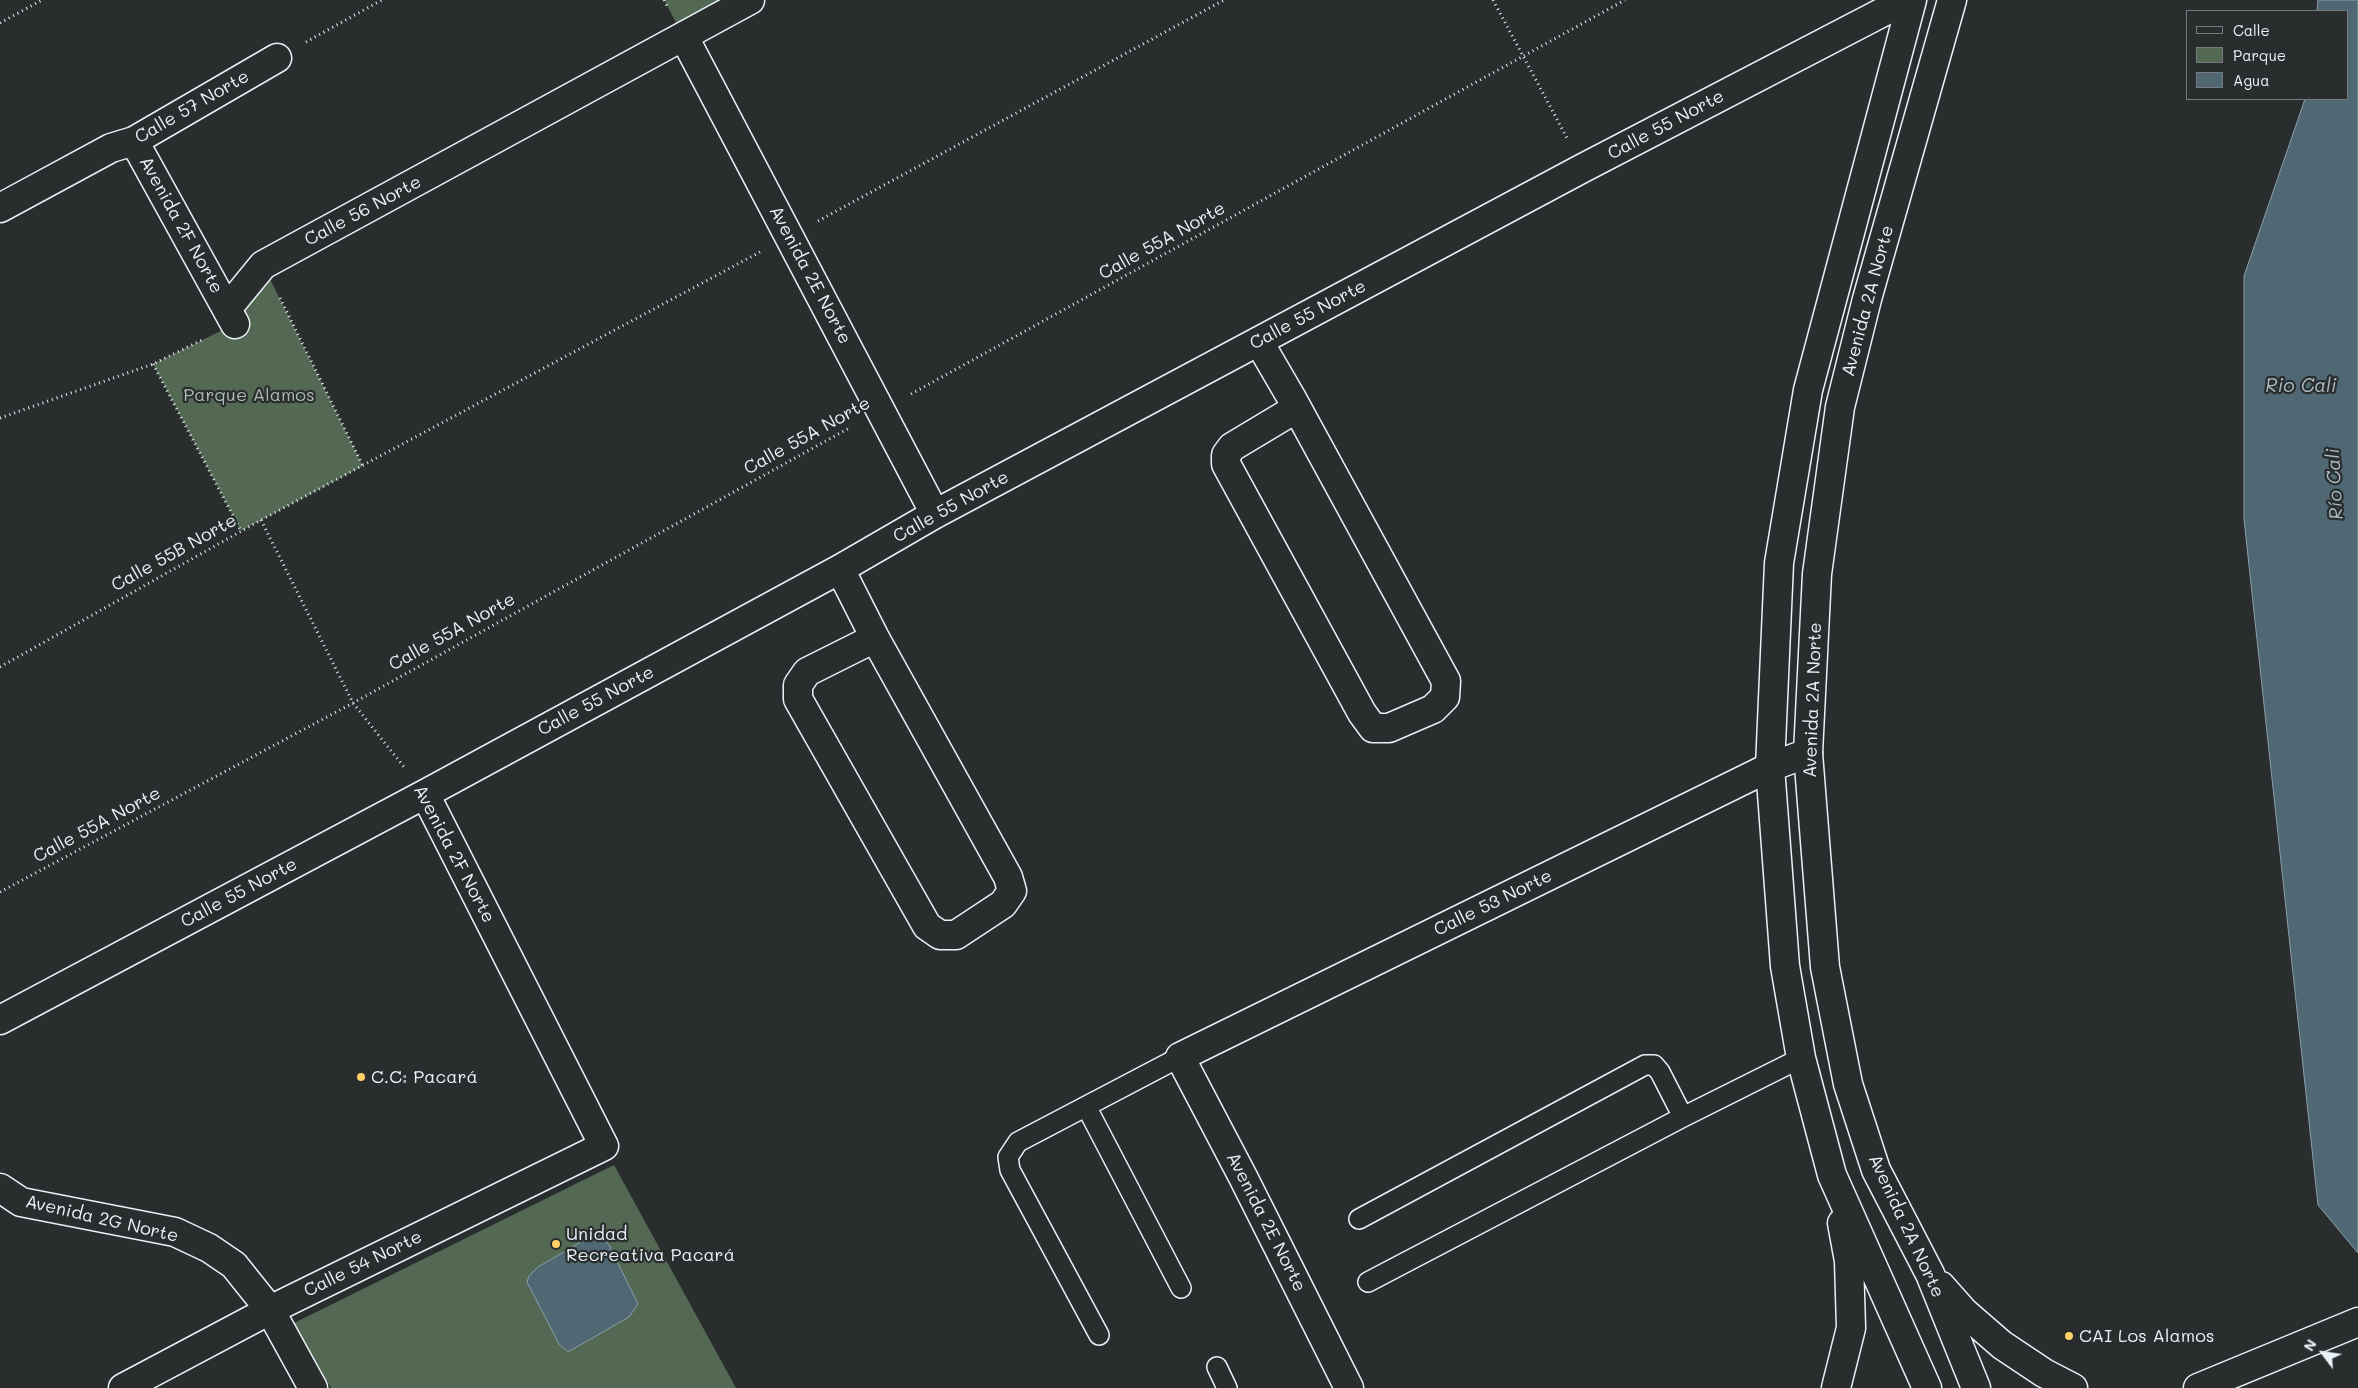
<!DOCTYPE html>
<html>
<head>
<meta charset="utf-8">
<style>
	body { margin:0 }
	#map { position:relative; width:2358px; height:1388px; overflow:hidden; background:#2a2d2e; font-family:Mali,sans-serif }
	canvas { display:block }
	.legend { position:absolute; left:2186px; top:10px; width:162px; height:90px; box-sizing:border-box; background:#2a2d2e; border:1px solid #767b7f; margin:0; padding:6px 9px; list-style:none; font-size:15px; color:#e8f1f8 }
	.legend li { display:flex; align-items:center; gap:10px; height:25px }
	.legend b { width:25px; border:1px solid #767b7f }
	.north { position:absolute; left:2298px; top:1328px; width:50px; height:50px; -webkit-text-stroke:4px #2a2d2e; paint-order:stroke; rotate:301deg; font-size:14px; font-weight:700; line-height:20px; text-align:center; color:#e8f1f8 }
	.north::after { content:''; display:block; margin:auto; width:18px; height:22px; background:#e8f1f8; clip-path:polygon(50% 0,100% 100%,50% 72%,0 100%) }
</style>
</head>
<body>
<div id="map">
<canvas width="2358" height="1388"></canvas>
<ul class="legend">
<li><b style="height:6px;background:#2a2d2e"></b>Calle</li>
<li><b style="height:14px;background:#546954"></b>Parque</li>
<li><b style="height:14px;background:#4f6874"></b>Agua</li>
</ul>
<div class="north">N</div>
</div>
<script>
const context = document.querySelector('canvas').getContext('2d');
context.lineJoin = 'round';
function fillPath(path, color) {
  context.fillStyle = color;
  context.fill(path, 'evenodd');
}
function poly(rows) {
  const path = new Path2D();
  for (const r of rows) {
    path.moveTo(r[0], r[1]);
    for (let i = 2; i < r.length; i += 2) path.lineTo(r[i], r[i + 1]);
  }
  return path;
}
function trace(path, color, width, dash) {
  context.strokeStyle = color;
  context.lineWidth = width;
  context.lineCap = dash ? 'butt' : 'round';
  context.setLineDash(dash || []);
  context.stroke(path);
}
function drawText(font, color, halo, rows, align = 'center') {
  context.font = font + ' Mali,sans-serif';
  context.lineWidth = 4.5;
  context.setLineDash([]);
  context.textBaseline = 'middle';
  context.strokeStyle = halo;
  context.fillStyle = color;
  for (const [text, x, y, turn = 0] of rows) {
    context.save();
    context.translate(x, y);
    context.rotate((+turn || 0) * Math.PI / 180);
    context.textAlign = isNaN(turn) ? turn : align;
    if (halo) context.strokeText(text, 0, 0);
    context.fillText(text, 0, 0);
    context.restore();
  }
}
const green = poly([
	[664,0,750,0,684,37],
	[263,265,363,466,241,531,153,364,235,324],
	[614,1165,736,1388,331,1388,294,1323]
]);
const water = poly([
	[2318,0,2358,0,2358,1253,2318,1205,2244,519,2244,276,2305,99,2347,99,2347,11,2317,11,2318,0],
	[593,1235,603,1238,609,1245,638,1304,629,1317,568,1352,559,1344,527,1282,529,1276,538,1267,593,1235]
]);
const path = poly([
	[664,0,668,8],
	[1493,0,1567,138],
	[0,23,42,0],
	[306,42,382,0],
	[818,221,1224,0],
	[280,298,363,466],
	[153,364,241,531],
	[911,394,1625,0],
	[0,418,153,364,204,339],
	[261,520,353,703,404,767],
	[0,667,261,520,760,252],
	[0,892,353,703,851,427]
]);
const lane = poly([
	[1087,1108,1181,1288],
	[1359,1219,1645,1065,1654,1065,1660,1072,1683,1117],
	[1368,1282,1683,1117,1801,1058],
	[1099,1335,1010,1170,1008,1157,1018,1142,1180,1057],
	[1217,1367,1227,1388]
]);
const street = poly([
	[684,37,935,514],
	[134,141,235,324],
	[0,208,111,148,134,141,277,58],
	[227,309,263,265,750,0],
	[1259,342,1291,397,1446,681,1445,697,1433,709,1389,728,1373,728,1362,713,1226,464,1226,455,1232,447,1297,408],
	[840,569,875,638,1008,877,1012,891,1003,904,956,935,940,935,927,926,798,699,798,685,807,672,875,638],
	[0,1020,425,794,840,569,935,514,1583,168,1906,0],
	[0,1188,21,1202,175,1232,209,1248,234,1265,270,1310,313,1388],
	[123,1388,270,1310,604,1146,425,794],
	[1349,1388,1243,1177,1180,1057,1770,767,1808,753]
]);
const secondary = poly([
	[1912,0,1808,390,1779,563,1770,767,1785,966,1801,1058,1832,1175,1927,1388],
	[1952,0,1867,299,1840,407,1817,574,1808,753,1825,967,1848,1084,1876,1170,1930,1274,1976,1388],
	[1941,1286,1964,1312,2002,1345,2044,1373,2073,1388],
	[1836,1388,1851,1328,1849,1261,1842,1223],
	[2198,1388,2358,1322]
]);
const markers = [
	[361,1077,5,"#ffd166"],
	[556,1244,5,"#ffd166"],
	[2069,1336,5,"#ffd166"]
];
const streetNames = [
	["Calle 57 Norte",192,107,-30],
	["Calle 55 Norte",1666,125,-28],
	["Calle 56 Norte",363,211,-28],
	["Avenida 2F Norte",181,225,61],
	["Calle 55A Norte",1162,241,-29],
	["Avenida 2E Norte",810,275,62],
	["Avenida 2A Norte",1868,301,-75],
	["Calle 55 Norte",1308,315,-28],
	["Calle 55A Norte",807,436,-29],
	["Calle 55 Norte",951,507,-29],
	["Calle 55B Norte",174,553,-29],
	["Calle 55A Norte",452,632,-29],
	["Avenida 2A Norte",1813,700,-88],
	["Calle 55 Norte",596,701,-28],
	["Calle 55A Norte",97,825,-28],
	["Avenida 2F Norte",454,854,62],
	["Calle 55 Norte",239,893,-28],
	["Calle 53 Norte",1493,903,-26],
	["Avenida 2G Norte",102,1219,13],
	["Avenida 2E Norte",1266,1222,63],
	["Avenida 2A Norte",1906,1226,65],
	["Calle 54 Norte",363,1264,-26]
];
const parkNames = [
	["Parque Alamos",249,395]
];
const poiNames = [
	["C.C: Pacará",371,1077],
	["Unidad",566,1234],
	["Recreativa Pacará",566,1255],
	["CAI Los Alamos",2079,1336]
];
const waterNames = [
	["Rio Cali",2301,386],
	["Río Cali",2335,484,-93]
];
fillPath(green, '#546954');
fillPath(water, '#4f6874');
trace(water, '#8c9fa9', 1);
trace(lane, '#e8f1f8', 22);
trace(street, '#e8f1f8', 31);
trace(secondary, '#e8f1f8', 31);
trace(path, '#e8f1f8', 3, [1, 4]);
trace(lane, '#2a2d2e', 19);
trace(street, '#2a2d2e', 28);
trace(secondary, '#2a2d2e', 28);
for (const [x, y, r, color] of markers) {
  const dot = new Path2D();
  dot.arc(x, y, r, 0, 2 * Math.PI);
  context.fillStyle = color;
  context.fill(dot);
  trace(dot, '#2a2d2e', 2);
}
drawText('18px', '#e8f1f8', '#2a2d2e', streetNames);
drawText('18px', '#adbbb6', '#2a2d2e', parkNames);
drawText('18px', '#e8f1f8', '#2a2d2e', poiNames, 'left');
drawText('italic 19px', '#abbac3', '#2a2d2e', waterNames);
</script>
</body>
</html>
